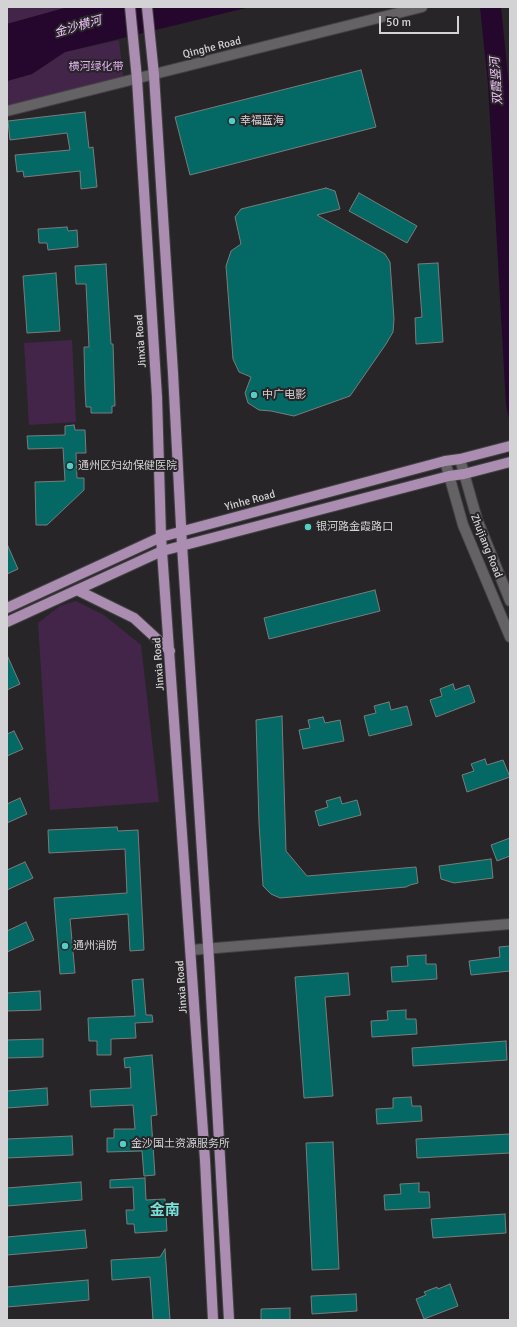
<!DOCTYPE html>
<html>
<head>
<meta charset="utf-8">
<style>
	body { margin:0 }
	#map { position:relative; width:517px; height:1327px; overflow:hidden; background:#282528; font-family:Signika,sans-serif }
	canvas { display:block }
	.frame { position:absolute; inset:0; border:8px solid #d3d2d4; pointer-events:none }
	.scale { position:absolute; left:379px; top:16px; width:80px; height:18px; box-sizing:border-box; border:2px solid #d3d2d4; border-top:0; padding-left:5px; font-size:12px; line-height:14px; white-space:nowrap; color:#d3d2d4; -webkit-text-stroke:3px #282528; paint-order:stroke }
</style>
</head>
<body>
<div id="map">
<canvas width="517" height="1327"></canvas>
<div class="frame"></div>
<div class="scale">50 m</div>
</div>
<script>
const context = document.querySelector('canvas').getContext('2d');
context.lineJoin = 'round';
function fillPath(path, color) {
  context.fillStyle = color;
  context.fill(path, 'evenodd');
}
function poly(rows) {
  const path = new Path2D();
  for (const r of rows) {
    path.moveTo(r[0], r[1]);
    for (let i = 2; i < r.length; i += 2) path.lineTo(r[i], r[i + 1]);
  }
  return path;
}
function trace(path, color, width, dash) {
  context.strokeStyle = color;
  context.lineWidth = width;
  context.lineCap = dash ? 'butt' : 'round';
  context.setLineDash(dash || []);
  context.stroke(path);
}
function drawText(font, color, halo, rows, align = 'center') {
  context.font = font + ' Signika,"Noto Sans SC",sans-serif';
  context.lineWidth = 4;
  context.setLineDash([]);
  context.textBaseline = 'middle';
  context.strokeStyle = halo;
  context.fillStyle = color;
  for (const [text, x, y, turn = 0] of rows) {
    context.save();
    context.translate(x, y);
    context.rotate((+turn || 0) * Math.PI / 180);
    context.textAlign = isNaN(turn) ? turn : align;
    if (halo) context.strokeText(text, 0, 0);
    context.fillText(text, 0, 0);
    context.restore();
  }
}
const green = poly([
	[7,7,68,7,7,24],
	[119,40,124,82,7,111,7,81,32,74,65,52],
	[72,340,76,422,29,425,24,343],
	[76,601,104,615,141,645,159,802,50,810,38,623,60,606]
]);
const water = poly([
	[68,7,250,7,65,52,32,74,7,81,7,24],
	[480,7,501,7,510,96,510,423,506,405,488,84]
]);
const building = poly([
	[361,70,376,127,190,175,175,117,361,70],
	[85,112,89,148,93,147,97,187,81,189,80,171,24,177,23,171,17,172,15,155,70,150,67,133,10,140,8,121,85,112],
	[326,188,335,191,340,209,317,215,385,254,390,262,394,319,393,332,386,344,350,396,294,416,271,411,259,410,248,403,245,393,251,377,239,372,233,359,226,266,231,251,241,244,235,217,241,209,326,188],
	[359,193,417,226,407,243,349,211,359,193],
	[67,227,68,231,77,230,78,247,48,250,47,243,39,243,38,229,67,227],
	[438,263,443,342,416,344,415,318,422,317,418,264,438,263],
	[106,264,111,344,113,344,115,406,112,406,112,413,91,413,91,407,86,407,85,390,84,347,89,347,86,284,76,284,75,266,106,264],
	[56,273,60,331,27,333,23,276,56,273],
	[74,425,75,430,85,430,86,453,76,453,77,478,84,478,84,490,47,525,36,525,35,482,65,481,63,448,28,449,27,436,65,435,65,426,74,425],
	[7,544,18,569,7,574,7,544],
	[375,590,380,611,269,639,264,618,375,590],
	[7,655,20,684,7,690,7,655],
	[453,684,455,690,469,685,475,702,436,717,430,700,442,696,440,689,453,684],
	[389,702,391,710,407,706,412,725,369,736,364,716,376,713,374,706,389,702],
	[282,716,286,851,307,876,416,867,418,883,410,885,406,887,280,898,271,894,263,886,259,823,256,720,282,716],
	[323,717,325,723,340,720,344,741,303,749,299,730,310,728,308,720,323,717],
	[14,731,23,749,7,756,7,734,14,731],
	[485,759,487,765,503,760,510,777,467,792,462,775,474,771,471,764,485,759],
	[340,797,342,804,357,800,361,815,319,826,315,811,328,807,326,801,340,797],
	[20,798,27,814,7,823,7,804,20,798],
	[117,827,118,831,138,830,144,950,130,951,128,914,70,919,75,973,60,974,54,898,127,893,125,849,49,853,48,830,117,827],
	[510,838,510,856,497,861,491,845,510,838],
	[491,859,493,878,454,883,441,879,439,866,491,859],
	[25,862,33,878,7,890,7,870,25,862],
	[26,922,34,940,7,952,7,931,26,922],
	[510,946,510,971,471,975,469,961,500,957,499,947,510,946],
	[426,955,426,964,436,964,437,979,392,982,391,967,408,966,407,956,426,955],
	[348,973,350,995,325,997,333,1096,304,1098,295,977,348,973],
	[143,979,146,1015,152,1015,153,1022,135,1023,136,1038,111,1039,111,1055,97,1055,97,1041,89,1041,88,1018,135,1016,132,980,143,979],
	[40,991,41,1010,7,1011,7,993,40,991],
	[406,1010,406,1019,416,1019,417,1034,372,1037,371,1021,388,1020,387,1011,406,1010],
	[43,1039,43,1057,7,1058,7,1040,43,1039],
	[506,1041,507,1060,413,1066,412,1048,506,1041],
	[152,1055,157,1115,151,1116,155,1175,144,1176,142,1151,107,1152,107,1138,114,1138,114,1129,135,1129,133,1105,91,1107,90,1090,131,1088,130,1067,125,1068,124,1058,152,1055],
	[47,1088,48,1105,7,1108,7,1091,47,1088],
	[411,1097,412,1106,421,1106,422,1121,377,1124,376,1109,393,1108,393,1098,411,1097],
	[510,1134,510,1153,417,1158,416,1139,510,1134],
	[72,1136,73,1155,7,1158,7,1139,72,1136],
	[333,1142,339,1269,312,1270,306,1143,333,1142],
	[145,1178,146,1200,165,1199,167,1231,135,1233,134,1224,127,1224,126,1210,134,1210,133,1187,110,1188,110,1180,145,1178],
	[81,1182,82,1200,7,1206,7,1188,81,1182],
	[419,1183,419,1192,429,1192,430,1208,385,1210,384,1195,401,1194,400,1184,419,1183],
	[505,1214,506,1233,433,1238,431,1219,505,1214],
	[85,1230,87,1248,7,1255,7,1237,85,1230],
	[165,1249,170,1320,153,1320,150,1277,112,1280,111,1260,160,1257,165,1249],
	[88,1280,89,1300,7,1307,7,1287,88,1280],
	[450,1284,458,1306,424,1319,416,1299,426,1295,424,1292,437,1287,438,1289,450,1284],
	[356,1294,357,1311,312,1314,311,1296,356,1294],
	[290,1308,290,1320,261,1320,261,1309,290,1308]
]);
const minor = poly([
	[7,111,422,7],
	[460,459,477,519,510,601],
	[445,461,463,525,510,637],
	[191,950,510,924]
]);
const major = poly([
	[130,7,137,79,157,397,161,537,205,1160,213,1320],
	[147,7,154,75,173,373,182,545,209,960,229,1320],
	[77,590,134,618,170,651],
	[7,608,161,537,445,461,460,459,510,446],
	[7,622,162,551,449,476,464,474,510,462]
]);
const markers = [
	[232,121,4,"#55cdc6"],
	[254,395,4,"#55cdc6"],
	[70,466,4,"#55cdc6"],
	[308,527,4,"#55cdc6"],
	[65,946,4,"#55cdc6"],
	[123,1144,4,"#55cdc6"]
];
const streetNames = [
	["Qinghe Road",212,48,-14],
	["Jinxia Road",141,341,-94],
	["Yinhe Road",250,501,-15],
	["Zhujiang Road",486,546,68],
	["Jinxia Road",159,664,-94],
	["Jinxia Road",182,987,-94]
];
const parkNames = [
	["横河绿化带",96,67]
];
const poiNames = [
	["幸福蓝海",240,121],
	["中广电影",262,395],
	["通州区妇幼保健医院",78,466],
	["银河路金霞路口",316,527],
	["通州消防",73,946],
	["金沙国土资源服务所",131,1144]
];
const waterNames = [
	["金沙横河",78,27,-16],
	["双霞竖河",497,81,-94]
];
const districtNames = [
	["金南",165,1211]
];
fillPath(green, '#43254a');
fillPath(water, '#25062c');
fillPath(building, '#046864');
trace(building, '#787d7c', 1);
trace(minor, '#434144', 12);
trace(major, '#434144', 12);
trace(minor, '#646265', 10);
trace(major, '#aa8db1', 10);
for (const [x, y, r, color] of markers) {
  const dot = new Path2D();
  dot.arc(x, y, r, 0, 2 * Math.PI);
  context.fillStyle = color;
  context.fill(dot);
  trace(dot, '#282528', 1.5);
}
drawText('11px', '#d3d2d4', '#282528', streetNames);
drawText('11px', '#e3acf0', '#282528', parkNames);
drawText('11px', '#d3d2d4', '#282528', poiNames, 'left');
drawText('italic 12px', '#f1c5fb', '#282528', waterNames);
drawText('bold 15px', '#76e1d9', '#282528', districtNames);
</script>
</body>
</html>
